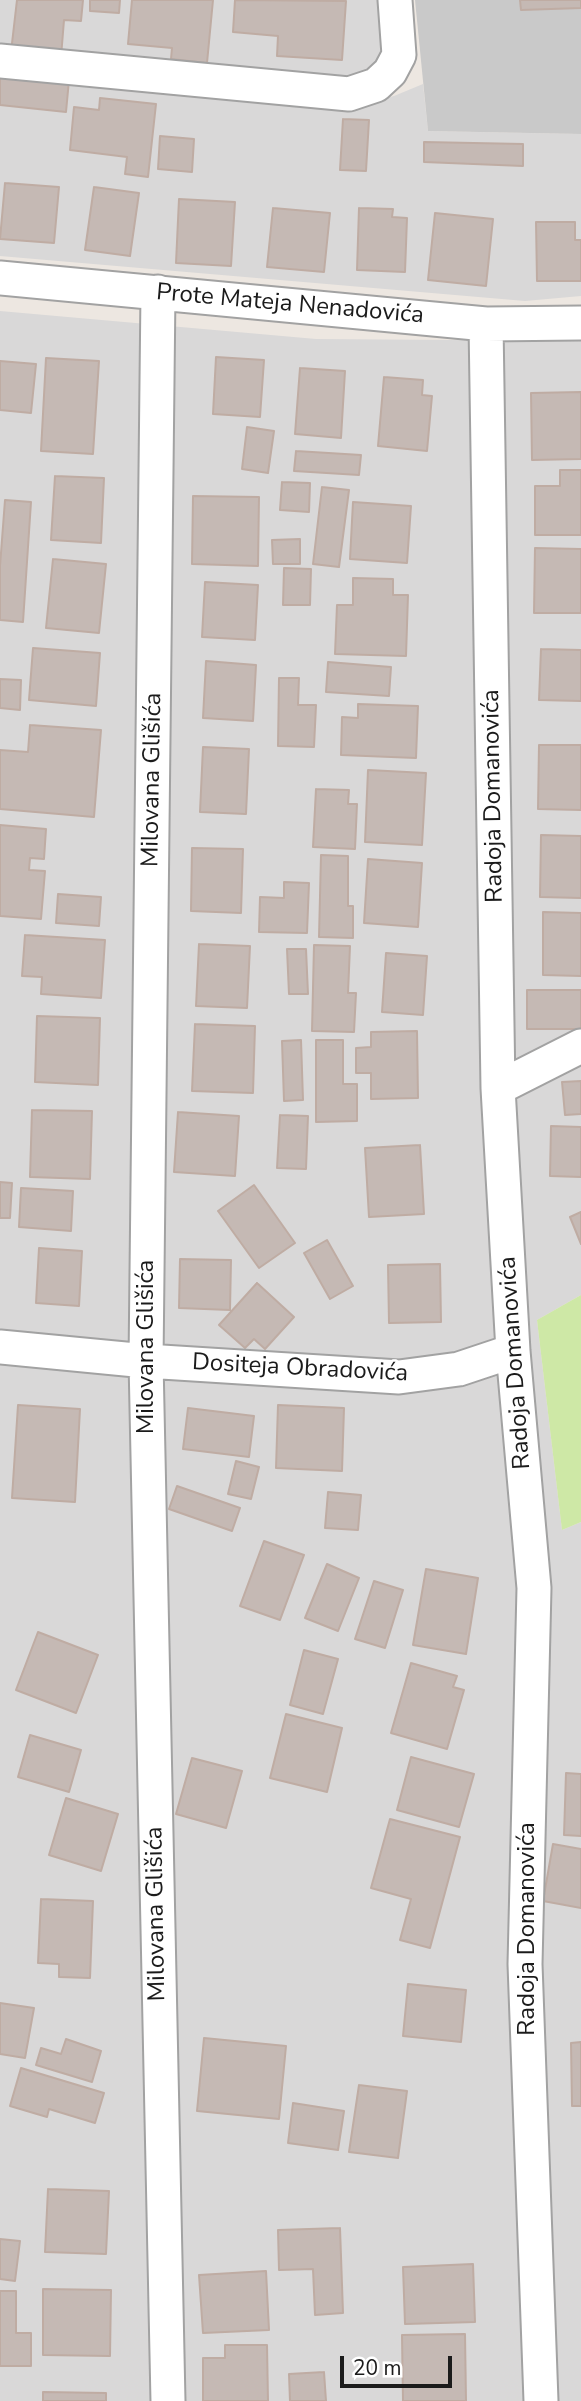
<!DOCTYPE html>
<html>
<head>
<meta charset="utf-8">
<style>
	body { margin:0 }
	#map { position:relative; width:581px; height:2401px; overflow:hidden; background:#ede7e1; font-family:"Nunito Sans",sans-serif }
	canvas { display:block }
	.scale { position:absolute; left:340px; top:2356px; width:112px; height:32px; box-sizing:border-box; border:4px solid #1b1b1b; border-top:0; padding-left:9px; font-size:21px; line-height:24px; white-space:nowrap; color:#1b1b1b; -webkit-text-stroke:5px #fff; paint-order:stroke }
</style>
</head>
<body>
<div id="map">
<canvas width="581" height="2401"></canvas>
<div class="scale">20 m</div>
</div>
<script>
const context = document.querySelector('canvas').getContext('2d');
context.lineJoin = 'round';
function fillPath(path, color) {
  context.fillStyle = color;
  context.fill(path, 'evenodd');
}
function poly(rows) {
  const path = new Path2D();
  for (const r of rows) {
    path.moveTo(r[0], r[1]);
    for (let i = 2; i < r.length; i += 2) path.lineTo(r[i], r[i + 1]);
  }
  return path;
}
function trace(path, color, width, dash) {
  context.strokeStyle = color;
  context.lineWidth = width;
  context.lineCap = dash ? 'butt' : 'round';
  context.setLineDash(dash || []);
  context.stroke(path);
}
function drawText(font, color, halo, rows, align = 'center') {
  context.font = font + ' "Nunito Sans",sans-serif';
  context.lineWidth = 5;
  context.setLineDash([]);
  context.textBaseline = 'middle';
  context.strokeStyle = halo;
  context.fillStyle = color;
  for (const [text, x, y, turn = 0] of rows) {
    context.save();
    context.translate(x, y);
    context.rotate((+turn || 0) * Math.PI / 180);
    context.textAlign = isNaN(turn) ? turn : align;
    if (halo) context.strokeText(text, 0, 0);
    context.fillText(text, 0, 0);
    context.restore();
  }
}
const residential = poly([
	[0,0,380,0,384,41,379,57,370,69,346,81,0,55],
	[0,80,344,108,394,96,423,84,428,131,581,134,581,296,525,301,0,256],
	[0,311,316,339,581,341,581,1295,537,1320,562,1530,581,1522,581,2401,0,2401]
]);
const religious = poly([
	[415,0,581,0,581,134,428,131]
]);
const grass = poly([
	[581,1295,581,1522,562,1530,537,1320]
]);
const building = poly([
	[17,0,83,0,81,21,64,20,61,57,11,52,17,0],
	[90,0,120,0,119,13,90,11,90,0],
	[132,0,213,0,207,63,171,59,172,48,128,44,132,0],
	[235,0,346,1,342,60,277,56,278,36,233,32,235,0],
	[520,0,581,0,581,8,521,10,520,0],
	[0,73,69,80,66,112,0,105,0,73],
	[100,98,156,104,148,177,125,174,127,157,70,150,74,107,99,110,100,98],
	[343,119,369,120,366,171,340,170,343,119],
	[160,136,194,139,192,172,158,169,160,136],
	[424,142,523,144,523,166,424,162,424,142],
	[5,183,59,187,54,243,0,239,5,183],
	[94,187,139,193,130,256,85,250,94,187],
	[179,199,235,202,231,266,176,263,179,199],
	[273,208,330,213,324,272,267,267,273,208],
	[359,208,393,209,392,217,407,218,405,272,357,270,359,208],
	[435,213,493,219,486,286,428,280,435,213],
	[536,222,575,222,575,240,581,240,581,281,537,281,536,222],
	[216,357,264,360,260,417,213,414,216,357],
	[46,358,99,361,93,454,41,451,46,358],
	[0,361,36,364,31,413,0,410,0,361],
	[300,368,345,371,341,438,295,434,300,368],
	[384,377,423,380,422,395,432,396,427,451,378,446,384,377],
	[581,392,581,459,532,460,531,393,581,392],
	[247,427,274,431,268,473,242,469,247,427],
	[296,451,361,455,359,475,294,471,296,451],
	[560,470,581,470,581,535,535,535,535,486,560,486,560,470],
	[55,476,104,478,101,543,51,540,55,476],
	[282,482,310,483,309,512,280,510,282,482],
	[322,487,349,490,339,567,313,564,322,487],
	[193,496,259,497,258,566,192,564,193,496],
	[5,500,31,502,23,622,0,620,0,566,5,500],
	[353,502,411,506,407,563,350,559,353,502],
	[300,539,300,564,273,564,272,540,300,539],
	[535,548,581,549,581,613,534,613,535,548],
	[53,559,106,564,99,633,46,628,53,559],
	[284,568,311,569,310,605,283,605,284,568],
	[353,578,393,579,393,595,408,595,406,656,335,654,337,605,353,605,353,578],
	[205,582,258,585,255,640,202,637,205,582],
	[33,648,100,653,96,706,29,700,33,648],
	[541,649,581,650,581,701,539,700,541,649],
	[206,661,256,665,253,721,203,718,206,661],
	[328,662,391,667,389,696,326,692,328,662],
	[279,678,299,678,298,705,316,705,314,747,278,746,279,678],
	[0,679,21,680,20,710,0,708,0,679],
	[358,704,418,706,416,758,341,755,342,717,358,718,358,704],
	[30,725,101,730,94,817,0,809,0,750,28,752,30,725],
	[539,745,581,745,581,810,538,809,539,745],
	[203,747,249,749,246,814,200,812,203,747],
	[368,770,426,773,422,845,365,842,368,770],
	[316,789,349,790,348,804,357,804,355,849,313,847,316,789],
	[0,825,46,829,44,859,30,858,29,870,45,871,41,919,0,916,0,825],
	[541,835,581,836,581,898,540,897,541,835],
	[192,848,243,849,241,913,191,911,192,848],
	[321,855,348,856,348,906,353,906,353,938,319,937,321,855],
	[368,859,422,863,418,927,364,923,368,859],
	[284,882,309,883,307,933,259,932,260,897,284,898,284,882],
	[58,894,101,897,99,926,56,923,58,894],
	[543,912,581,913,581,976,543,975,543,912],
	[25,935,105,940,101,998,41,994,42,977,22,976,25,935],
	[199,944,250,946,247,1008,196,1006,199,944],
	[314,945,350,946,348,993,356,993,354,1032,312,1031,314,945],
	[287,949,306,949,308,994,289,994,287,949],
	[386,953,427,956,423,1015,382,1012,386,953],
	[527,990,581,990,581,1029,527,1029,527,990],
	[37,1016,100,1018,98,1085,35,1082,37,1016],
	[195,1024,255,1026,253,1093,192,1091,195,1024],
	[417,1031,418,1098,371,1099,371,1073,356,1073,356,1048,371,1047,371,1032,417,1031],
	[301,1040,303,1100,284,1101,282,1041,301,1040],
	[316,1040,343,1040,343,1084,357,1084,357,1121,316,1122,316,1040],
	[581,1081,581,1114,565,1115,562,1082,581,1081],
	[32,1110,92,1111,90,1179,30,1177,32,1110],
	[178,1112,239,1116,235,1176,174,1172,178,1112],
	[280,1115,308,1116,306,1169,277,1168,280,1115],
	[551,1126,581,1127,581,1177,550,1176,551,1126],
	[420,1145,424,1214,369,1217,365,1148,420,1145],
	[0,1182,12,1183,10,1218,0,1218,0,1182],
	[254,1185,295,1243,259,1268,218,1211,254,1185],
	[21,1188,73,1191,71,1231,19,1227,21,1188],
	[581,1212,581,1244,570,1217,581,1212],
	[327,1240,353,1286,330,1299,304,1253,327,1240],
	[39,1248,82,1251,79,1306,36,1303,39,1248],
	[180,1259,231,1260,230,1310,179,1308,180,1259],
	[440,1264,441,1322,389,1323,388,1265,440,1264],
	[257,1283,294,1317,265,1349,254,1339,245,1348,219,1325,257,1283],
	[18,1405,80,1409,75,1502,12,1498,18,1405],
	[278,1405,344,1408,342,1471,276,1468,278,1405],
	[188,1408,254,1416,249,1457,183,1449,188,1408],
	[236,1461,259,1467,251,1499,228,1494,236,1461],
	[177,1486,240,1508,232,1531,169,1509,177,1486],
	[328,1492,361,1495,358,1530,325,1528,328,1492],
	[264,1541,304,1555,280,1620,240,1606,264,1541],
	[327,1564,359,1578,338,1631,305,1618,327,1564],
	[426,1569,478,1578,466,1654,413,1645,426,1569],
	[374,1581,403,1590,385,1648,355,1639,374,1581],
	[38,1632,98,1655,76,1713,16,1690,38,1632],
	[304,1650,338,1659,323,1714,290,1705,304,1650],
	[411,1663,457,1676,453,1687,464,1690,447,1749,391,1733,411,1663],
	[286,1714,342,1728,327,1792,270,1778,286,1714],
	[30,1735,81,1750,69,1792,18,1777,30,1735],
	[411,1757,474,1774,459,1827,397,1810,411,1757],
	[192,1758,242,1771,226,1828,176,1814,192,1758],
	[566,1773,581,1774,581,1836,564,1835,566,1773],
	[66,1798,118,1814,101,1871,49,1855,66,1798],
	[390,1819,460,1837,430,1948,400,1940,411,1899,371,1888,390,1819],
	[553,1844,581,1849,581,1908,543,1901,553,1844],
	[41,1899,93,1901,90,1978,59,1977,59,1964,38,1963,41,1899],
	[408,1984,466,1990,461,2042,403,2036,408,1984],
	[0,2003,34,2008,25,2058,0,2054,0,2003],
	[204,2038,286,2046,279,2119,197,2111,204,2038],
	[66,2039,101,2051,92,2082,36,2065,41,2048,61,2054,66,2039],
	[581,2042,581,2106,572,2106,571,2043,581,2042],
	[21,2068,104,2093,95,2123,49,2109,47,2117,10,2106,21,2068],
	[359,2085,407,2091,398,2158,349,2152,359,2085],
	[293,2103,344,2111,338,2150,288,2143,293,2103],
	[48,2189,109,2191,106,2254,45,2252,48,2189],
	[340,2228,343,2313,315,2315,313,2269,279,2270,278,2230,340,2228],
	[0,2239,20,2241,15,2281,0,2279,0,2239],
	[473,2264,475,2322,405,2324,403,2267,473,2264],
	[266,2271,269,2330,203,2333,199,2275,266,2271],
	[43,2289,111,2290,110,2356,43,2355,43,2289],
	[0,2291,16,2291,16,2333,31,2333,31,2366,0,2366,0,2291],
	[465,2334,466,2401,403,2401,402,2335,465,2334],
	[225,2345,267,2345,268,2401,203,2401,203,2358,225,2358,225,2345],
	[324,2372,326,2401,290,2401,289,2374,324,2372],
	[43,2392,106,2393,106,2401,43,2401,43,2392]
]);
const minor = poly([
	[0,61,349,94,376,85,390,72,399,55,395,0],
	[0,278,486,324,581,323],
	[158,292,146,1361,168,2401],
	[486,324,498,1088,513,1351,534,1588,525,1964,541,2401],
	[498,1088,581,1046],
	[0,1347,146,1361,399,1377,459,1369,513,1351]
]);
const streetNames = [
	["Prote Mateja Nenadovića",290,305,5],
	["Milovana Glišića",153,780,-89],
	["Radoja Domanovića",494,796,-91],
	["Milovana Glišića",147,1347,-90],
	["Radoja Domanovića",516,1363,-94],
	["Dositeja Obradovića",300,1369,3],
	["Milovana Glišića",157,1914,-91],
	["Radoja Domanovića",528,1929,-90]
];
fillPath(residential, '#d9d8d8');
fillPath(religious, '#c9c9c9');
fillPath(grass, '#cee8a6');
fillPath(building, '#c5b9b4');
trace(building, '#bfaca3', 2);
trace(minor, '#a2a2a2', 37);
trace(minor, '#fff', 33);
drawText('24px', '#1b1b1b', '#fff', streetNames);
</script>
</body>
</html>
